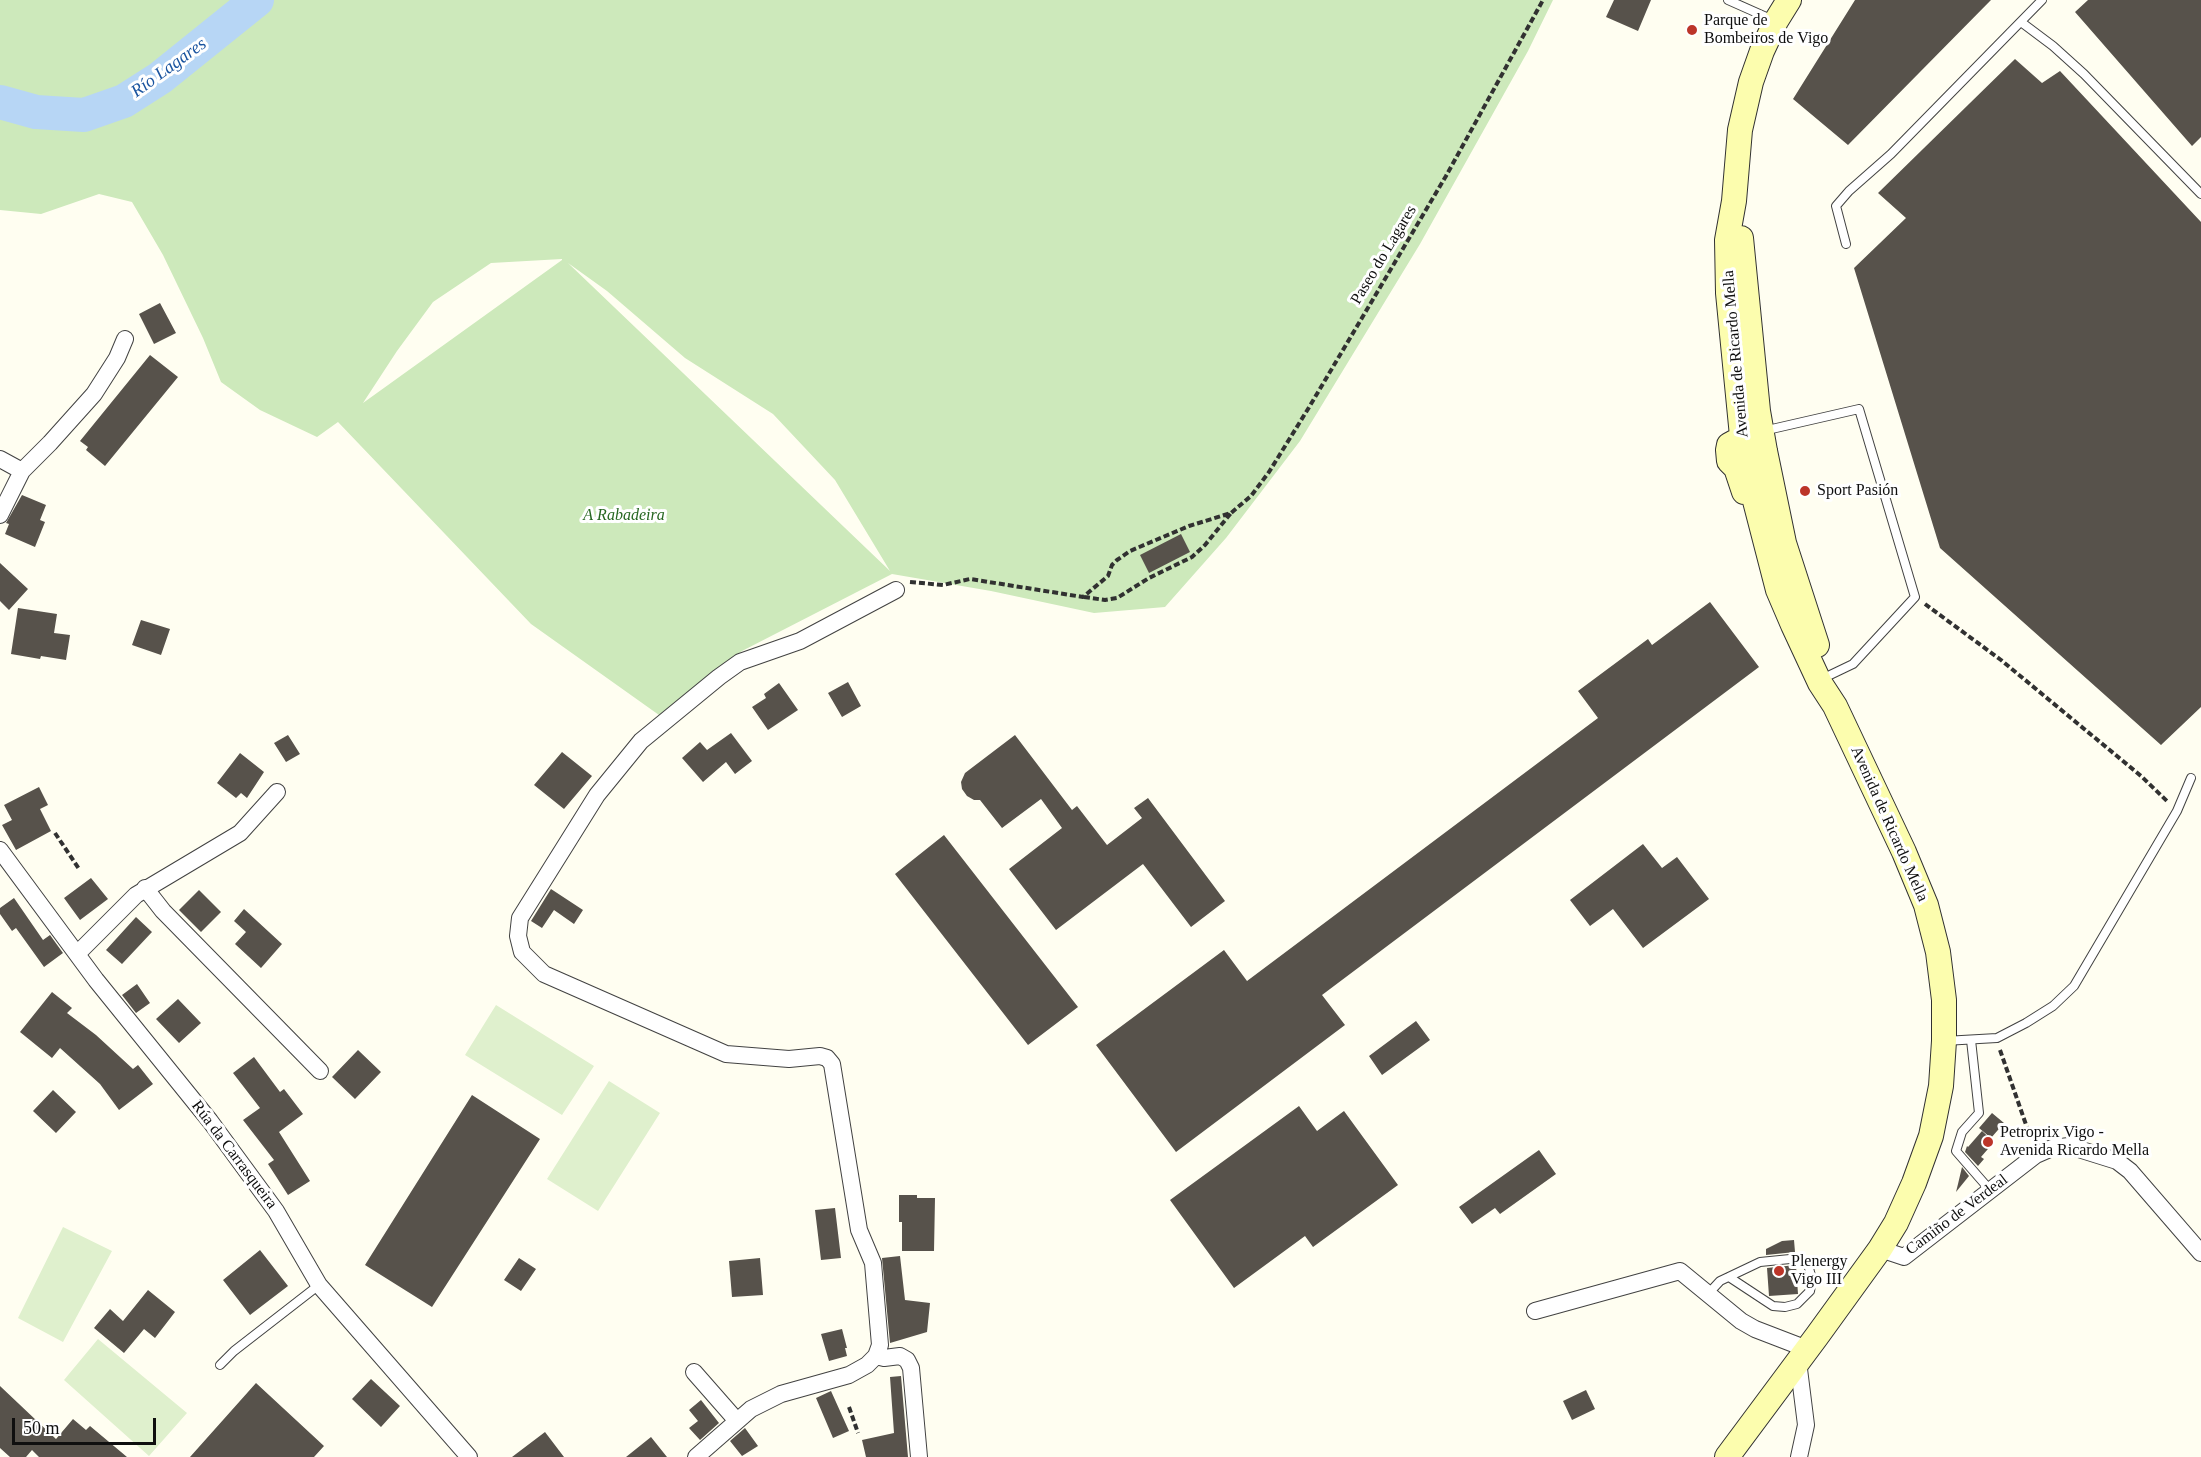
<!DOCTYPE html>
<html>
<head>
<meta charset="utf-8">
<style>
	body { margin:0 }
	#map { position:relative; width:2201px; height:1457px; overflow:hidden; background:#fffef1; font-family:"Times New Roman",serif }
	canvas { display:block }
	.scale { position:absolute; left:12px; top:1418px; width:144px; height:27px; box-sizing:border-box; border:3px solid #0f0f0f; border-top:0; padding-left:8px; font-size:18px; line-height:21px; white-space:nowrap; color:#0f0f0f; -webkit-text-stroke:4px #fff; paint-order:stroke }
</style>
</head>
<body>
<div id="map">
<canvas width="2201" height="1457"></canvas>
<div class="scale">50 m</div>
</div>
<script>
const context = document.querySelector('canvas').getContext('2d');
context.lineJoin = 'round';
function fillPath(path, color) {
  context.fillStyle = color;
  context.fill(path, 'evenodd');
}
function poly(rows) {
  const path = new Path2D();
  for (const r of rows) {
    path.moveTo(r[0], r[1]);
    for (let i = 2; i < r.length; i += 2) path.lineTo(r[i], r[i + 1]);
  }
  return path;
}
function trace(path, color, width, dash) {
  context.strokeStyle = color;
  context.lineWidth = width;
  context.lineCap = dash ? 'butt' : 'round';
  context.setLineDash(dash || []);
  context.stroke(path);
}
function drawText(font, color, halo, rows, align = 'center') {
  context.font = font + ' "Times New Roman",serif';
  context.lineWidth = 6;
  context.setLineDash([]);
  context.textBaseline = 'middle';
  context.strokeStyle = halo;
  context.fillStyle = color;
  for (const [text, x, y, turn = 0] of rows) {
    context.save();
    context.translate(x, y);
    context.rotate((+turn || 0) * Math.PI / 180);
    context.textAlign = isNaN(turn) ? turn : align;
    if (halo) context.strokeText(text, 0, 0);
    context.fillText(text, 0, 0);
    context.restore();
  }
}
const green = poly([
	[0,0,1553,0,1528,51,1420,244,1300,441,1226,538,1165,607,1094,613,991,591,892,574,742,651,659,715,531,624,338,422,317,437,260,410,221,382,203,338,163,255,132,202,99,194,41,214,0,210],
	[562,259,562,260,363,403,397,351,433,302,491,263],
	[568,263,607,291,685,358,773,414,835,480,890,571]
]);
const pitch = poly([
	[496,1005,594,1066,562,1115,465,1055],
	[609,1081,660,1113,598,1211,547,1179],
	[63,1227,112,1251,63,1342,18,1318],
	[98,1339,187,1413,149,1456,64,1380]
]);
const river = poly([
	[0,102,36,112,84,115,124,101,160,78,257,0]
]);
const building = poly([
	[1614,0,1651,0,1638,31,1606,17],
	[1855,0,1991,0,1848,145,1793,99],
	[2088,0,2201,0,2201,137,2192,146,2075,12],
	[2015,59,2042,83,2060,71,2201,222,2201,707,2161,745,1940,548,1854,268,1906,218,1878,193],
	[160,303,176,333,154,344,139,314],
	[150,355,178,377,105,466,86,450,88,447,80,441],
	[22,495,46,505,40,520,45,522,35,547,5,534,9,524,6,523],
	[1181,534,1190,552,1149,573,1140,555],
	[0,563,28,589,9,610,0,601],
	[1710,602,1759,667,1322,995,1345,1025,1176,1152,1096,1045,1224,950,1247,981,1598,718,1578,691,1648,639,1652,645],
	[18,608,57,614,54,633,70,635,66,660,41,656,40,659,11,654],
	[141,620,170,629,161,655,132,645],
	[848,682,861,706,842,717,828,693],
	[779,683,798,710,768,730,752,707,766,698,764,694],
	[731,733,752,761,735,774,726,762,703,782,682,758,700,742,707,750],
	[288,735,300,754,286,762,274,743],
	[1015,735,1072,810,1077,806,1107,845,1142,818,1134,808,1148,798,1225,901,1191,927,1143,864,1056,930,1009,869,1062,828,1041,799,1002,828,980,800,974,800,967,796,962,789,961,782,965,773],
	[562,752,592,776,564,809,534,785],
	[240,753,264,772,247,798,241,793,236,798,217,783],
	[39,787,48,805,40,809,51,831,16,850,2,825,12,820,4,805],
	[944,835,1078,1007,1028,1045,895,874],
	[1643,844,1662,868,1677,857,1709,899,1643,948,1613,909,1590,926,1570,900],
	[91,878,108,899,80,920,64,898],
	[551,889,583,910,574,924,554,910,542,928,531,921],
	[199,890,221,912,201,932,179,910],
	[14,898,43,940,50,935,63,953,44,967,16,928,12,931,0,914,0,908],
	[244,909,282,944,261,968,235,944,246,932,234,921],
	[136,917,152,932,122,964,106,950],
	[137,984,150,1003,136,1013,122,995],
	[52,992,72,1008,67,1013,96,1035,133,1069,138,1065,153,1084,119,1110,100,1084,60,1048,52,1058,20,1032],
	[178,999,201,1023,179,1043,156,1019],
	[1416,1021,1430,1040,1382,1075,1369,1056],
	[358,1050,381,1072,355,1099,332,1077],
	[254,1057,280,1092,284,1089,303,1114,279,1132,310,1181,288,1195,268,1164,274,1160,243,1120,260,1108,233,1073],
	[53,1090,76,1112,56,1133,33,1111],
	[472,1095,540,1139,432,1307,365,1265],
	[1299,1106,1317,1131,1344,1111,1398,1185,1313,1247,1305,1236,1234,1288,1170,1200],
	[1992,1113,2004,1123,1991,1138,1979,1128],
	[1982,1131,1994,1142,1981,1157,1984,1159,1978,1166,1965,1152,1967,1146,1968,1147],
	[1539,1150,1556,1174,1500,1214,1495,1208,1472,1224,1459,1207],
	[1962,1167,1969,1176,1956,1192,1958,1184],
	[899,1195,917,1195,917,1198,935,1198,934,1251,902,1251,902,1222,899,1222],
	[835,1208,841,1258,821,1260,815,1210],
	[1794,1240,1795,1252,1766,1255,1766,1249,1782,1241],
	[260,1250,288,1286,250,1315,223,1280],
	[900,1256,905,1300,930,1303,927,1332,890,1343,882,1258],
	[519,1258,536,1269,521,1291,504,1280],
	[760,1258,763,1295,732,1297,729,1261],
	[1796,1265,1798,1294,1769,1296,1767,1268],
	[148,1290,175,1312,155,1338,144,1329,124,1353,94,1328,110,1309,123,1321],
	[842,1329,847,1348,845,1348,847,1356,829,1361,821,1334],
	[901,1376,908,1457,866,1457,862,1440,894,1433,890,1377],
	[371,1379,400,1406,381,1427,352,1399],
	[256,1383,324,1446,314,1457,190,1457],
	[0,1386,56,1439,73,1419,86,1430,90,1426,127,1457,39,1457,32,1450,26,1457,10,1457,0,1448],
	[1586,1390,1595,1409,1572,1420,1563,1401],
	[831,1391,849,1431,833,1438,816,1398],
	[701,1400,719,1423,700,1440,689,1428,698,1421,689,1410],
	[745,1428,758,1446,742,1456,730,1441],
	[545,1432,564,1457,512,1457],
	[651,1437,667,1457,626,1457]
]);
const path = poly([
	[910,582,943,585,970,579,1083,597,1108,576,1112,565,1117,560,1130,551,1189,526,1231,513,1251,496,1269,472,1308,409,1446,176,1543,0],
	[1084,597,1105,600,1117,598,1149,578,1192,557,1205,545,1231,513],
	[1925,604,2001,660,2141,776,2168,802],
	[55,833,79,869],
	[2000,1050,2031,1139],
	[849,1407,858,1433]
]);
const lane = poly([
	[1728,0,1773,20],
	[2021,22,2053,46,2084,74,2201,194],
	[1846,244,1836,206,1849,191,1891,154,2042,0],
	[1763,431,1859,409,1915,597,1853,664,1828,676],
	[1971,1040,1979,1113,1962,1132,1956,1151,1990,1190],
	[1944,1041,1997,1038,2026,1023,2053,1006,2074,986,2177,811,2191,778],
	[1708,1294,1720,1281,1760,1262,1800,1258,1808,1264,1812,1280,1810,1291,1797,1304,1785,1307,1773,1306,1729,1277],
	[220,1365,234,1351,319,1285]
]);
const street = poly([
	[0,459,22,471],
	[0,515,22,471,50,443,94,394,117,358,125,339],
	[0,850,96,980,210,1121,276,1211,319,1285,469,1457],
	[145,888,163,911,320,1071],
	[77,954,136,895,240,833,277,792],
	[1880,1249,1904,1257,2036,1155,2052,1148,2069,1146,2117,1161,2130,1171,2201,1253],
	[1535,1311,1680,1271,1741,1321,1755,1329,1807,1349],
	[876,1356,884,1358,900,1356,907,1360,911,1368,919,1457],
	[1798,1361,1806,1425,1799,1457],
	[694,1372,737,1421],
	[696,1457,751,1409,781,1394,849,1375,867,1365,876,1356,880,1345,873,1263,859,1230,832,1064,827,1058,820,1056,789,1059,726,1054,544,974,522,952,518,936,520,918,597,795,641,741,719,677,740,662,800,641,896,590]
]);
const secondary = poly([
	[1741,238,1758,411,1765,451,1784,543,1817,645],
	[1744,492,1736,468,1729,461,1728,450,1729,445,1740,439,1749,440,1753,444],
	[1727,1457,1817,1336,1880,1249,1896,1223,1914,1183,1931,1136,1941,1086,1944,1041,1944,1000,1938,952,1926,905,1904,852,1835,706,1820,683,1793,625,1778,590,1755,501,1742,436,1728,293,1727,240,1734,201,1740,130,1751,82,1762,51,1776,21,1789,0]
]);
const markers = [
	[1692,30,6,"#bc3529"],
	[1805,491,6,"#bc3529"],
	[1988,1142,6,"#bc3529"],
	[1779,1271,6,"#bc3529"]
];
const poiNames = [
	["Parque de",1704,21],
	["Bombeiros de Vigo",1704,39],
	["Sport Pasión",1817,491],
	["Petroprix Vigo -",2000,1133],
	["Avenida Ricardo Mella",2000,1151],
	["Plenergy",1791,1262],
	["Vigo III",1791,1280]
];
const streetNames = [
	["Paseo do Lagares",1384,255,-59],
	["Avenida de Ricardo Mella",1736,354,-95],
	["Avenida de Ricardo Mella",1889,824,66],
	["Rúa da Carrasqueira",234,1155,53],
	["Camiño de Verdeal",1957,1215,-37]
];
const parkNames = [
	["A Rabadeira",624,516]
];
const waterNames = [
	["Río Lagares",169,68,-36]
];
fillPath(green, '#cde9bb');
fillPath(pitch, '#dff0cd');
trace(river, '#b7d6f5', 34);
fillPath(building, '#57524b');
trace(lane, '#424242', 10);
trace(street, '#424242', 18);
trace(secondary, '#313131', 26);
trace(path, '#313131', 4, [6, 3]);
trace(lane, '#fff', 8);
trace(street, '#fff', 16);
trace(secondary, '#fcfdae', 24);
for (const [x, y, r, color] of markers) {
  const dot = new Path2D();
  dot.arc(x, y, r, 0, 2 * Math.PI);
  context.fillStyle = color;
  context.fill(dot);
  trace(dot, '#fff', 2);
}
drawText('16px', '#0f0f0f', '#fff', poiNames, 'left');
drawText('16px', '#0f0f0f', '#fff', streetNames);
drawText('italic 16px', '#266620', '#fff', parkNames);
drawText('italic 18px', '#1a549f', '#fff', waterNames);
</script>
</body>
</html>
